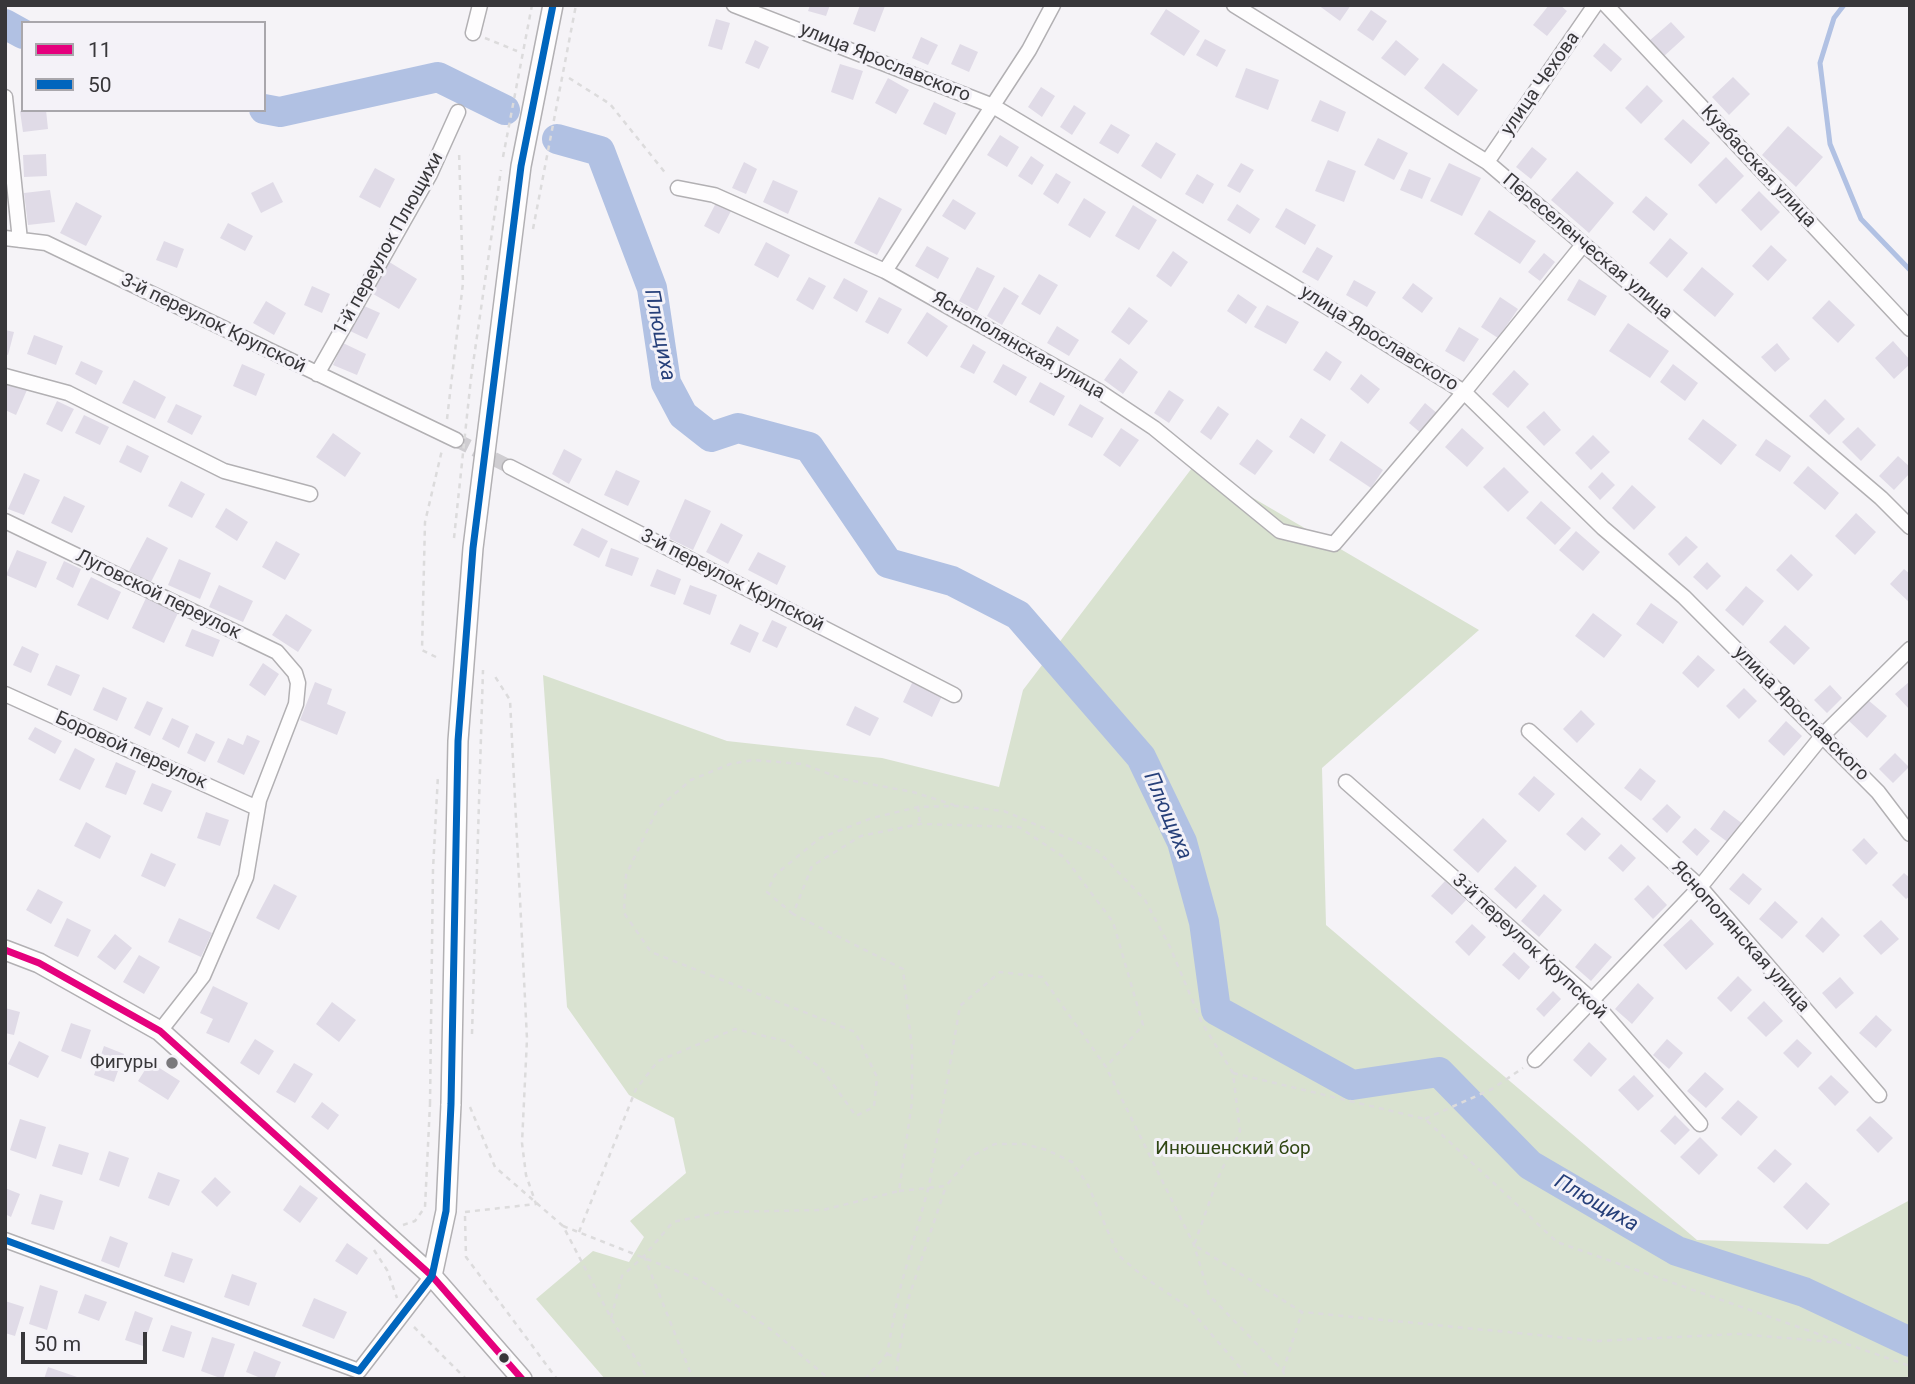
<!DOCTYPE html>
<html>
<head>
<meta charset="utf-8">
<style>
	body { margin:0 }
	#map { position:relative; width:1915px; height:1384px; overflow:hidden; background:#f5f3f7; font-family:Roboto,sans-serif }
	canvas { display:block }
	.frame { position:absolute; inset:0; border:7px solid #38373a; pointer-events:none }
	.legend { position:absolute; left:21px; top:21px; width:245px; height:91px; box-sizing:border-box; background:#f4f2f8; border:2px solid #a9a7ac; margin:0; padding:9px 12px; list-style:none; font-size:21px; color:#38373a }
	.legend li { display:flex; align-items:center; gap:14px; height:35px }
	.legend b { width:35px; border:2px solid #a9a7ac }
	.scale { position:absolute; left:21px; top:1332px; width:126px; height:32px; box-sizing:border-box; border:4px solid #38373a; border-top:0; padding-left:9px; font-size:21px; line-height:24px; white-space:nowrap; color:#38373a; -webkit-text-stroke:5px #f4f2f8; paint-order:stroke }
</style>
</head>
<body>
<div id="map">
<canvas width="1915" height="1384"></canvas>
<div class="frame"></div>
<ul class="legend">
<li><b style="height:9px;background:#e5007d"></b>11</li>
<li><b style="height:9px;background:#0065bd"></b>50</li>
</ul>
<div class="scale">50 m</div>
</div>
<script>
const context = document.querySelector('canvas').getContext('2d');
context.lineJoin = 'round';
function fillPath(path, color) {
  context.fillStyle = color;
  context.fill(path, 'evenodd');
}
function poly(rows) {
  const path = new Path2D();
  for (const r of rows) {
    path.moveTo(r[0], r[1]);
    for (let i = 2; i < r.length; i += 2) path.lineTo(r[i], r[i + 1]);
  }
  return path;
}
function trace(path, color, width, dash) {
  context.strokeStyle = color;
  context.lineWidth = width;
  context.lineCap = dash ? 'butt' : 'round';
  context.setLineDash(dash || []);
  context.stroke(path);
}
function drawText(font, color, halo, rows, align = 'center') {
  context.font = font + ' Roboto,sans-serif';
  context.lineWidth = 6;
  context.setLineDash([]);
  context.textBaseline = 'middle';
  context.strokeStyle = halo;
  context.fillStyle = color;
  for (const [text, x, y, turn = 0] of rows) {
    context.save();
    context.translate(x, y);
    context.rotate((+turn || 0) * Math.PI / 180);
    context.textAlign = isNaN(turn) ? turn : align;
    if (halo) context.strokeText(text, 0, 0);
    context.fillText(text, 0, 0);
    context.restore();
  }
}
const green = poly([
	[1195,464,1479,630,1322,768,1326,925,1697,1240,1828,1244,1910,1200,1910,1379,605,1379,536,1299,593,1251,629,1262,644,1237,630,1221,686,1173,674,1118,629,1095,567,1007,543,675,727,741,882,758,999,787,1023,690]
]);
const stream = poly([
	[1844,5,1834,18,1820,63,1830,144,1861,219,1910,270]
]);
const river = poly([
	[5,24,23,34],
	[264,109,280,112,438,77,505,110],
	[557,139,600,151,652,288,666,383,683,415,711,437,738,428,809,447,888,563,952,581,1018,615,1141,757,1182,842,1204,922,1216,1010,1352,1085,1439,1072,1530,1165,1677,1251,1804,1292,1910,1342]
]);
const building = poly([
	[810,5,830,5,826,16,808,11],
	[860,5,885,6,875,32,853,24],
	[1318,5,1351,5,1340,21],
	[1549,5,1560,5,1567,11,1547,36,1533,25],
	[1166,9,1200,31,1184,56,1150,34],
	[1371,10,1387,21,1373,41,1357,30],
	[716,19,730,23,722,50,708,46],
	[1671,22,1685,37,1663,57,1649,41],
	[921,37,938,45,928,65,912,58],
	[1205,39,1226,50,1217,67,1196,55],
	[755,40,769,47,759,69,745,63],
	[1396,40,1419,59,1405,76,1381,58],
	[1604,43,1622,59,1611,72,1593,56],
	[960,44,978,52,969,72,951,64],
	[1443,63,1478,90,1458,116,1424,88],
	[840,64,863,71,853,100,831,92],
	[1246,68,1279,80,1268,110,1235,97],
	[1733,77,1750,94,1729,115,1712,97],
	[888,78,909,90,896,114,875,103],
	[1647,85,1663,101,1641,124,1625,108],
	[1041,87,1055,96,1042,117,1028,107],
	[1320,100,1346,112,1338,132,1311,121],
	[934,102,956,113,946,135,923,124],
	[1074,105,1086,113,1072,135,1060,127],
	[46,110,48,129,23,132,20,111],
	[1683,119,1710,143,1691,164,1664,139],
	[1111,124,1130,135,1118,154,1099,143],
	[1788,126,1823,157,1796,187,1762,155],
	[1000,135,1019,147,1007,167,987,155],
	[1378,138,1408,153,1394,180,1364,165],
	[1156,142,1176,154,1161,179,1141,166],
	[1532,147,1547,159,1531,179,1516,167],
	[46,154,47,176,24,177,23,155],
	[1031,156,1044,165,1032,185,1018,176],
	[1726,157,1744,176,1716,204,1698,185],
	[1328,160,1356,171,1344,202,1315,191],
	[744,162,757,169,746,194,732,188],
	[1241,163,1254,170,1240,193,1227,186],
	[1449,163,1481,178,1462,216,1430,201],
	[375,168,395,179,380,208,359,197],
	[1409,169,1431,178,1422,199,1400,190],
	[1577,171,1614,203,1589,233,1551,200],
	[1056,173,1071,182,1058,204,1043,194],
	[1197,174,1214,184,1203,204,1185,194],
	[773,180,798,191,788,214,763,202],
	[273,182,283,202,261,213,251,193],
	[50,190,55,222,28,225,24,193],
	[1759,191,1780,212,1761,231,1741,210],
	[1646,196,1668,214,1654,231,1632,212],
	[879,197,902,209,877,255,854,243],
	[1084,198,1106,212,1090,238,1068,225],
	[953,199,976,213,965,230,942,216],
	[76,202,102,216,86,246,60,233],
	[716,203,731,211,719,234,704,226],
	[1237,204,1260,219,1250,234,1227,220],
	[1133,205,1157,220,1139,250,1115,236],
	[1286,208,1316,225,1305,245,1275,227],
	[1489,210,1536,241,1520,264,1474,234],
	[228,223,253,236,245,251,220,238],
	[1670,238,1688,253,1667,278,1649,263],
	[164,241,184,249,177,268,156,260],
	[766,242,790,255,778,278,754,265],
	[1771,245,1787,260,1768,281,1752,266],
	[927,246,949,258,938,279,915,266],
	[1317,247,1333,256,1318,281,1302,272],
	[1173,251,1188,262,1171,287,1156,276],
	[1544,253,1555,262,1540,281,1528,272],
	[386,260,417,279,399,309,368,291],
	[977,267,995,276,977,311,959,301],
	[1702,267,1734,294,1715,317,1683,290],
	[1039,274,1058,285,1040,315,1021,304],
	[809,277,826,286,813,310,796,300],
	[844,278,868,291,857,312,833,298],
	[1579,279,1607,296,1595,316,1567,300],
	[1354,280,1376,292,1367,307,1346,295],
	[1413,283,1433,298,1422,313,1402,298],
	[312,286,330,294,322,313,304,305],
	[1004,287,1019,296,1002,325,987,316],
	[1238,294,1257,307,1246,324,1227,311],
	[879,297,902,309,888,334,865,322],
	[1500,297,1518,309,1498,338,1481,327],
	[1829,300,1855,325,1838,343,1812,318],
	[266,301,286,313,274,335,253,323],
	[362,305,380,313,367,339,350,331],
	[1267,305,1299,322,1286,344,1254,327],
	[1129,307,1148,321,1129,345,1111,332],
	[927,312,948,326,927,357,907,343],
	[1628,323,1669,351,1650,378,1609,351],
	[1057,326,1079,340,1069,356,1047,343],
	[1459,327,1479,339,1464,362,1445,351],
	[5,330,14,332,8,355,5,354],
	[34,335,63,346,56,365,27,354],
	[1893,341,1910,360,1910,364,1894,379,1875,358],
	[343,343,366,354,357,375,333,365],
	[1777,343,1790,359,1775,372,1761,357],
	[973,344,986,352,974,374,960,367],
	[1326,351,1342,362,1330,381,1313,370],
	[1120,358,1138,372,1123,394,1104,380],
	[81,361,103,371,96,385,75,374],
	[242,364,265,374,256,396,233,386],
	[1003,364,1027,377,1016,396,993,382],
	[1673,364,1698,383,1685,401,1660,382],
	[1514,370,1529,384,1508,408,1492,394],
	[1361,374,1380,389,1368,404,1350,389],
	[134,380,166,397,155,419,122,403],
	[5,381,27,390,16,415,5,410],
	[1040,382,1065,396,1054,416,1029,402],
	[1169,390,1184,400,1169,423,1154,413],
	[1825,399,1845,419,1829,435,1809,416],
	[57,401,74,409,62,432,46,424],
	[1425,403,1438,414,1422,434,1409,423],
	[176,404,202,416,192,435,167,422],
	[1080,404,1104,418,1092,438,1068,425],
	[1218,406,1229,414,1211,440,1200,432],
	[1544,411,1561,430,1544,446,1526,427],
	[84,415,109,427,100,445,75,433],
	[1301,418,1326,435,1314,454,1289,437],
	[1703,419,1737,445,1721,465,1688,439],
	[1858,427,1876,445,1861,461,1842,442],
	[1121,428,1139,440,1120,467,1103,455],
	[1462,428,1484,448,1467,467,1445,447],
	[333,433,361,453,345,477,316,457],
	[1593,435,1610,452,1591,470,1575,453],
	[1257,439,1273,451,1255,475,1239,464],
	[1766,439,1791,456,1780,472,1755,455],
	[1341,441,1383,470,1371,488,1329,460],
	[127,445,149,456,141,473,119,462],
	[564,449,582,459,569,484,552,474],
	[1898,456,1910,467,1910,473,1894,490,1879,476],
	[1808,466,1839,493,1825,510,1793,483],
	[1504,467,1529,492,1508,512,1483,487],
	[616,470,640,481,628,506,604,495],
	[1602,472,1615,485,1600,500,1588,487],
	[24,473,40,480,24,515,8,509],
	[181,481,205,494,192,518,168,506],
	[1632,485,1656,507,1634,530,1612,508],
	[64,496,85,506,72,533,51,523],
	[685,499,711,511,693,550,668,538],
	[1541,501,1571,528,1555,545,1526,518],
	[226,508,248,522,237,541,215,527],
	[1856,513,1876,532,1855,555,1835,536],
	[721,523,743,535,728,564,706,552],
	[582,528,608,541,599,558,573,545],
	[1576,531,1600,552,1583,571,1559,550],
	[1686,536,1698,547,1679,566,1668,554],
	[147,537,168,548,151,582,129,571],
	[276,541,300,554,285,580,262,567],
	[611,548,639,558,632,576,605,566],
	[17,550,47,562,36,588,6,575],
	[758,552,786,566,777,585,748,570],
	[1791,554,1813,575,1798,591,1776,570],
	[179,559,211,573,200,599,168,585],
	[64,561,81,569,73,588,56,579],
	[1707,562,1721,576,1707,590,1693,577],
	[657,569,681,579,675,595,650,586],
	[1904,569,1910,574,1910,603,1890,584],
	[91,577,121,592,108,620,77,605],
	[219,585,253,601,243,622,209,607],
	[690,585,717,595,710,615,683,604],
	[1746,586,1764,601,1743,626,1725,610],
	[146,598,178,613,164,643,132,628],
	[1651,603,1678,622,1663,644,1636,624],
	[1593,613,1622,635,1604,658,1575,636],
	[286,614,312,630,298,652,272,635],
	[772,620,787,627,777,648,762,641],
	[740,624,759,633,750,653,730,644],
	[1785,625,1810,648,1794,665,1769,642],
	[192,629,220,640,213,657,185,646],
	[22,646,39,654,31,673,13,665],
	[1698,655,1715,670,1698,688,1682,673],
	[263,663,279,674,265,696,249,685],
	[56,665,80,675,71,696,47,685],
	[913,681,942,696,932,717,903,702],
	[315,682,332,689,327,704,346,712,337,735,300,720],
	[1909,682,1910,683,1910,710,1895,694],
	[1830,685,1842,698,1827,713,1814,700],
	[103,687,127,698,117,721,93,710],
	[1744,688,1757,701,1739,719,1726,706],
	[1868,700,1887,716,1867,738,1849,721],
	[147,701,163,708,150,736,134,728],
	[855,706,879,718,870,736,846,725],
	[1581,710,1595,724,1577,743,1563,729],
	[172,718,189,726,179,748,162,739],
	[1786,721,1802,736,1784,756,1768,741],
	[35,727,62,741,55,754,28,739],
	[196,733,215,742,205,762,187,753],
	[247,735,260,741,244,775,217,762,228,738,243,745],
	[75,748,95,759,80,790,59,780],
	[1895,753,1909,767,1893,783,1879,769],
	[116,762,136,771,126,795,105,787],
	[1640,768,1656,781,1641,801,1624,788],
	[1534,776,1555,794,1539,812,1518,794],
	[152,783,172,791,162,812,143,804],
	[1667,804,1681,817,1667,833,1652,819],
	[1724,810,1743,824,1729,843,1710,829],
	[206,812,229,820,220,846,197,838],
	[1582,817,1601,834,1585,851,1566,834],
	[1483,818,1507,841,1478,873,1453,850],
	[86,822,111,836,100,859,74,846],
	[1695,828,1710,841,1697,856,1682,842],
	[1864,838,1878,853,1866,865,1852,850],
	[1621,844,1636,858,1623,872,1608,858],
	[151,853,176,864,165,887,141,876],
	[1515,866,1537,886,1516,909,1494,889],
	[1743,873,1762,889,1749,905,1729,889],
	[1904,873,1910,878,1910,896,1906,899,1892,885],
	[1445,881,1466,900,1452,915,1431,896],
	[274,884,297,896,279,930,256,918],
	[1648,885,1667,905,1653,919,1634,899],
	[38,889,63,902,51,924,26,910],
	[1544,894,1562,910,1539,937,1521,921],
	[1775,901,1798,922,1782,939,1759,919],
	[1822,917,1840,935,1823,953,1805,936],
	[67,918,91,930,78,957,54,946],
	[179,918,212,933,201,957,168,942],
	[1691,919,1714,944,1686,970,1663,945],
	[1881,920,1899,939,1881,955,1863,936],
	[1472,924,1486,937,1469,956,1455,942],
	[115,934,132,948,115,970,97,957],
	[1595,943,1612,957,1591,981,1575,967],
	[1514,952,1530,967,1519,980,1502,965],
	[139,955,160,967,144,994,123,982],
	[1738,976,1752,990,1731,1012,1717,998],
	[1840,977,1854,993,1836,1009,1822,993],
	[1638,983,1654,998,1632,1024,1615,1009],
	[213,986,248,1003,229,1043,206,1033,213,1019,200,1013],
	[1553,991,1561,999,1544,1017,1536,1009],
	[1764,1001,1783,1021,1766,1037,1747,1018],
	[332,1002,356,1020,339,1042,316,1024],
	[5,1008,20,1012,14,1035,5,1033],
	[1876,1015,1892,1030,1876,1048,1859,1033],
	[71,1023,91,1030,81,1059,61,1051],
	[255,1039,274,1051,259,1075,240,1063],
	[1667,1039,1683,1053,1669,1069,1653,1055],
	[1797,1039,1812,1053,1798,1068,1783,1053],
	[19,1041,49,1056,38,1078,8,1064],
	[1589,1042,1607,1059,1591,1077,1573,1060],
	[104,1046,124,1054,114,1082,94,1075],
	[150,1062,180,1081,168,1100,138,1081],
	[294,1063,313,1074,295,1103,276,1092],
	[1705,1072,1724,1089,1706,1108,1687,1091],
	[1634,1075,1654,1096,1638,1111,1618,1090],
	[1831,1075,1849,1092,1835,1106,1818,1088],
	[1738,1100,1758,1117,1741,1136,1721,1118],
	[322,1102,339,1115,328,1130,311,1117],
	[1675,1115,1690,1130,1675,1145,1660,1131],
	[1870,1116,1893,1138,1878,1153,1856,1130],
	[20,1119,46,1127,36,1159,10,1150],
	[1700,1137,1718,1155,1699,1175,1680,1157],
	[59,1144,89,1153,82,1175,52,1166],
	[1775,1149,1792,1164,1774,1183,1757,1168],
	[109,1151,129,1158,119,1187,99,1180],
	[158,1172,180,1180,169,1206,148,1198],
	[215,1177,231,1192,217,1207,201,1192],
	[1806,1182,1830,1204,1807,1230,1783,1207],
	[300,1185,318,1198,300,1223,283,1210],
	[5,1188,20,1194,11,1217,5,1214],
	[40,1194,63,1201,54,1230,31,1224],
	[110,1236,128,1243,119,1268,101,1261],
	[347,1243,368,1258,357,1275,335,1261],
	[172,1252,193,1259,184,1283,164,1276],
	[232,1274,257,1283,249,1306,224,1297],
	[40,1285,58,1291,47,1330,29,1324],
	[85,1294,107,1302,99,1321,78,1313],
	[314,1298,347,1312,334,1339,302,1326],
	[5,1301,24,1307,15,1336,5,1333],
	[135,1311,153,1318,143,1346,125,1340],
	[171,1325,192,1332,184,1358,162,1351],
	[212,1337,235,1344,223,1379,201,1371],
	[254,1351,281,1362,274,1379,263,1379,246,1372],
	[48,1367,80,1378,80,1379,44,1379]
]);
const streetTunnel = poly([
	[456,440,510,467]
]);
const path = poly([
	[485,38,517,51],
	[569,78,610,104,667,175],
	[447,419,463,283,459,150],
	[436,657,422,650,425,522,442,450],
	[918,807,920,824],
	[793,914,767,892,775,875,820,838,872,818,918,807,957,806,1004,811,1098,851,1145,900,1170,947,1202,1023,1233,1073,1240,1131,1218,1178,1194,1245,1302,1312,1599,1341,1739,1334,1844,1343,1910,1366],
	[1233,1073,1425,1119,1557,1242,1838,1341],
	[470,1107,495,1167,563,1226,611,1318,648,1379],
	[1425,1119,1492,1089,1523,1068],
	[899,1191,946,1186,970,1157,995,1144,1024,1144,1047,1150,1072,1162,1088,1185,1118,1255,1144,1277,1188,1307,1250,1379],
	[465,1212,536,1204,526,1175,522,1143,527,1039,510,700,494,675],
	[465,1216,466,1257,557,1379],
	[403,1225,415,1221,425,1207,430,1104],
	[563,1226,700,1280,773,1331,829,1379],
	[579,1232,636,1089,658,1061,735,1029,785,1041,822,1069,856,1116,874,1107,877,1077,855,1032,651,952,624,913,626,875,658,808,691,780,730,764,753,760,803,764,843,779,913,792,954,805],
	[374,1250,387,1270,397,1298],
	[644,1256,693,1379],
	[611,1318,622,1276,644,1256,673,1222,722,1212,823,1210,899,1191,912,1102,912,1049,903,969,793,914,812,866,861,836,920,824,1019,827,1065,858,1113,922,1143,1025,1106,1067],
	[414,1327,466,1379],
	[887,1354,898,1358,896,1379],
	[898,1358,909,1297,946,1186],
	[1283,1371,1302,1312],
	[865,1379,887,1354,898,1296,929,1186,960,1006,1000,972,1042,977,1106,1067,1194,1245,1209,1295,1283,1371,1286,1379]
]);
const street = poly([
	[734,5,993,106,1287,282,1464,392,1603,528,1684,597,1878,792,1910,834],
	[1234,5,1487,162,1881,498,1910,527],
	[1606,5,1910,329],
	[473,33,480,5],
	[5,97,20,240],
	[1487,162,1595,5],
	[678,188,714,195,885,271,1100,392,1154,428,1280,531,1334,544,1464,392,1582,246],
	[5,238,46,243,456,440],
	[885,271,1029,50,1053,5],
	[317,374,430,174,458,112],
	[5,376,68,393,224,471,310,494],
	[510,467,954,695],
	[5,521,277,652,295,673,298,683,296,704,259,800,246,877,203,976,160,1031],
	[5,694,257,808],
	[1529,731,1700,887,1879,1095],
	[1346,782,1592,1000,1700,1124],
	[1535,1060,1700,887,1823,735,1910,649],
	[5,1240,359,1371,432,1276]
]);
const secondary = poly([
	[5,950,39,963,160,1031,432,1276,522,1379],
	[432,1276,446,1211,451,1104]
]);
const pathBridge = poly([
	[503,157,532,5],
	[533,229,576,5],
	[454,538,471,378,501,170],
	[472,1034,483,670],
	[430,1104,433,869,438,775]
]);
const secondaryBridge = poly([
	[451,1104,458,741,473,548,521,166,553,5]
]);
const bus1 = poly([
	[5,950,39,963,160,1031,432,1276,522,1379]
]);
const bus2 = poly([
	[5,1240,359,1371,432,1276,446,1211,451,1104,458,741,473,548,521,166,553,5]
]);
const markers = [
	[172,1063,7,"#7a797c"],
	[504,1358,6,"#38373a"]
];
const streetNames = [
	["улица Ярославского",885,63,22],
	["улица Чехова",1541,84,-55],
	["Кузбасская улица",1758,167,47],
	["1-й переулок Плющихи",389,244,-61],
	["Переселенческая улица",1587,247,40],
	["3-й переулок Крупской",213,324,26],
	["улица Ярославского",1379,339,32],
	["Яснополянская улица",1018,346,30],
	["3-й переулок Крупской",732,581,27],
	["Луговской переулок",158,595,26],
	["улица Ярославского",1801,714,45],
	["Боровой переулок",131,751,24],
	["Яснополянская улица",1740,937,48],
	["3-й переулок Крупской",1529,947,43]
];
const poiNames = [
	["Фигуры",158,1063]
];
const parkNames = [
	["Инюшенский бор",1233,1149]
];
const waterNames = [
	["Плющиха",659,335,79],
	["Плющиха",1167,816,67],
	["Плющиха",1596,1204,30]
];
fillPath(green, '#d9e2d0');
trace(stream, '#b1c1e3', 5);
trace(river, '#b1c1e3', 30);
fillPath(building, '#e0dbe7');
trace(streetTunnel, '#cfcdd1', 14, [14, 7]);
trace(street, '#b2b0b3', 17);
trace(secondary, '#b2b0b3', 22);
trace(path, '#dcdbdc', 2.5, [5, 5]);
trace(street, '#fefdfe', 14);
trace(secondary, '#fefdfe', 19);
trace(secondaryBridge, '#b2b0b3', 22, []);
trace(pathBridge, '#dcdbdc', 2.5, [5, 5]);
trace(secondaryBridge, '#fefdfe', 19);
trace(bus1, '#e5007d', 7);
trace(bus2, '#0065bd', 7);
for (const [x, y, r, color] of markers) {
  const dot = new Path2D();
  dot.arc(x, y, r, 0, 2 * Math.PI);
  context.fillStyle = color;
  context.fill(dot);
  trace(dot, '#f4f2f8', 2.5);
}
drawText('19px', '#38373a', '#f4f2f8', streetNames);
drawText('19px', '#38373a', '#f4f2f8', poiNames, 'right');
drawText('19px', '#2f4612', '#f4f2f8', parkNames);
drawText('italic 21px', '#263f79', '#f4f2f8', waterNames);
</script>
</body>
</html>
